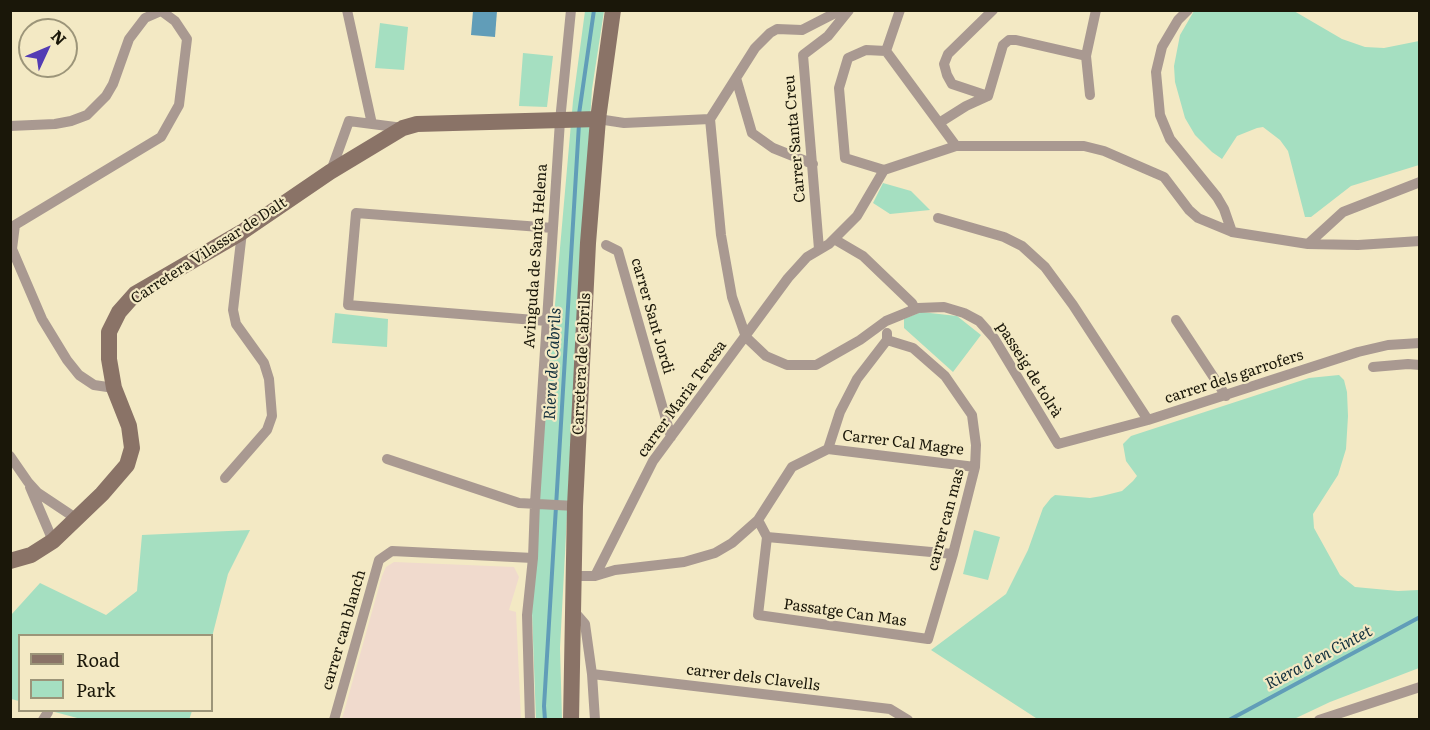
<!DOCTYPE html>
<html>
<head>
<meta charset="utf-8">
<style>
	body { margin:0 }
	#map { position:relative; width:1430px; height:730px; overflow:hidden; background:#f3e9c4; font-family:Literata,serif }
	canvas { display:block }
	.frame { position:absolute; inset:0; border:12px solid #1a1709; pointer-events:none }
	.legend { position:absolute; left:18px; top:634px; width:195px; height:78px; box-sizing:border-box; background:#f3e9c4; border:2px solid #9c9579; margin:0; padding:8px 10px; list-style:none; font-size:18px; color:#1a1709 }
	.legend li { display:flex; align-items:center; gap:12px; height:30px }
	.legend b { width:30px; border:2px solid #9c9579 }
	.north { position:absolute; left:18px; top:18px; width:60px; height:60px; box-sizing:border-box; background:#f3e9c4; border:2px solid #9c9579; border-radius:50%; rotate:46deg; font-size:16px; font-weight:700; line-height:24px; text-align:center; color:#1a1709 }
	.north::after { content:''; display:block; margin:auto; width:21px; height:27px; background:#533cb4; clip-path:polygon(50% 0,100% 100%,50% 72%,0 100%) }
</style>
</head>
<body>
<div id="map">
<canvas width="1430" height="730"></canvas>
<div class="frame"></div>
<ul class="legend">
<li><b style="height:8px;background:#8a7367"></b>Road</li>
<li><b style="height:16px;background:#a5dfc1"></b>Park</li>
</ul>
<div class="north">N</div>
</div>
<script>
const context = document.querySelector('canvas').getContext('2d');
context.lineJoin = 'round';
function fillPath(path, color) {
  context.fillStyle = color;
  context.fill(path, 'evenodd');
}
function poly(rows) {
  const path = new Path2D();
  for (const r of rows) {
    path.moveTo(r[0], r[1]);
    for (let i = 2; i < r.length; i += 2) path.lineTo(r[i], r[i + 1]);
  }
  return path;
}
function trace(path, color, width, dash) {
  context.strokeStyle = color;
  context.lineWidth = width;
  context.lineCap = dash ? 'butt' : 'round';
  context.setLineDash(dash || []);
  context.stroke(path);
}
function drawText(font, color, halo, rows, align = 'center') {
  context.font = font + ' Literata,serif';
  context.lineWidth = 4.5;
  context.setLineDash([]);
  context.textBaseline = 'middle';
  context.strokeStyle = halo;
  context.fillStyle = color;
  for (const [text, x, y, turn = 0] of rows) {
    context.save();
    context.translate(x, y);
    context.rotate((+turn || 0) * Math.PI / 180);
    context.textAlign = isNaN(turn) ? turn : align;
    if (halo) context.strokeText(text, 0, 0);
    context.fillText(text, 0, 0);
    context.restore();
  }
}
const education = poly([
	[394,562,514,567,519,577,509,610,516,612,521,719,342,719,382,576,386,567]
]);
const green = poly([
	[585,11,604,11,592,89,577,325,560,648,562,719,536,720,532,612,537,508,573,101],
	[1194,11,1294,11,1342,39,1365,47,1384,48,1419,41,1419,165,1351,186,1311,217,1305,217,1288,151,1280,140,1263,127,1257,128,1237,136,1222,159,1212,152,1195,135,1185,118,1175,82,1174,66,1180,35],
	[380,23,408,27,404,70,375,68],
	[523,53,553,56,547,107,519,106],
	[883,183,911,191,930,210,890,214,873,203],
	[921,312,957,316,981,335,953,372,904,328,904,319],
	[335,313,388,319,387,347,332,343],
	[1339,375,1344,380,1347,392,1348,416,1346,449,1338,475,1313,514,1314,528,1340,575,1355,587,1398,591,1419,590,1419,668,1330,702,1294,719,1039,720,931,650,1006,594,1028,550,1043,508,1051,498,1055,495,1090,498,1102,496,1122,491,1133,481,1137,476,1126,461,1123,444,1131,436,1309,378],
	[250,530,228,574,212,637,212,636,20,636,19,701,11,699,11,615,40,583,106,615,137,591,142,535],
	[974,530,1000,537,988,580,963,574],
	[51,711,192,711,189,720,81,719]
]);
const water = poly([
	[473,11,497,11,495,37,471,35]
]);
const stream = poly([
	[579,114,594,10],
	[545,720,544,706,579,124],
	[1229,720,1420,617]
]);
const street = poly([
	[347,10,372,124],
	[841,10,802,30,777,29,770,33,755,48,710,119,721,235,732,297,746,337,766,356,787,365,816,365,860,340,886,321,918,308,944,307,964,313,979,321,994,338,1058,444,1148,420,1358,352,1388,345,1420,343],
	[1188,10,1178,20,1162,47,1156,72,1160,115,1170,139,1217,197,1224,209,1232,232],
	[886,51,956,146],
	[886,51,900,10],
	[736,78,752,133,773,148,813,164],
	[1090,95,1086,56,1096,10],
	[988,96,952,84,947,75,944,64,948,54,993,10],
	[598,119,624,123,710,119],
	[939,123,966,106,988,96,1003,45,1009,40,1016,40,1086,56],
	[10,126,55,124,71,121,87,115,106,96,113,84,129,39,145,18,161,11],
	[884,170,956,146,1084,146,1104,151,1164,177,1189,210,1198,218,1232,232,1308,244,1343,212,1420,182],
	[884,170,845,158,839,88,848,58,866,50,886,51],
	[331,171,349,121,403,128],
	[938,218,1004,237,1022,246,1045,267,1073,305,1148,420],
	[834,239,863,256,912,303,915,309],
	[1308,244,1358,245,1420,241],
	[606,245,618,251,671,437],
	[819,249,803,55,828,36,849,10],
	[1176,320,1226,396],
	[547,321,348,305,356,213,553,228],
	[1373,367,1408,364,1420,365],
	[114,388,94,385,79,375,67,360,42,319,12,249,15,225,161,137,179,105,187,39,175,21,160,10],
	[828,449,975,467],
	[10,456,28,482,38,493,77,519],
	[387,459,519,503,575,506],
	[225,478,267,430,272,416,269,379,264,363,236,324,233,310,242,232],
	[30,487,53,541],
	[758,520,767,537,758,615,928,639,953,554,975,467,976,445,972,415,945,376,913,348,887,340],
	[767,537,953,554],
	[573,576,595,576,615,570,684,562,715,553,732,543,758,520,792,467,828,449,840,412,857,379,887,340,887,333],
	[595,576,653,461,788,278,807,257,829,244,857,216,884,170],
	[572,609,585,624,592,674,595,720],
	[592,674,890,709,908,720],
	[43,720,48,712],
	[334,720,379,560,392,551,533,558],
	[530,720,527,615,533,558,535,503,560,121,571,10],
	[1319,720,1420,687]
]);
const secondary = poly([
	[10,561,31,555,53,541,102,494,127,465,132,448,129,426,114,388,109,359,109,332,119,312,135,294,242,232,330,172,403,128,417,124,598,119],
	[571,720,575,506,588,243,598,119,613,10]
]);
const streetNames = [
	["Carrer Santa Creu",795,139,-95],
	["Carretera Vilassar de Dalt",209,251,-33],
	["Avinguda de Santa Helena",536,256,-86],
	["carrer Sant Jordi",652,316,74],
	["Carretera de Cabrils",582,364,-87],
	["passeig de tolrà",1029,370,58],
	["carrer dels garrofers",1234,377,-18],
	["carrer Maria Teresa",682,399,-54],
	["Carrer Cal Magre",903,443,7],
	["carrer can mas",946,520,-75],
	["Passatge Can Mas",845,613,8],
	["carrer can blanch",344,630,-74],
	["carrer dels Clavells",753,678,7]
];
const waterNames = [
	["Riera de Cabrils",553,364,-87],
	["Riera d'en Cintet",1319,658,-28]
];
fillPath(education, '#f0dacd');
fillPath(green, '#a5dfc1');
fillPath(water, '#619db8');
trace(stream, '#619db8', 4);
trace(street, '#a99991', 10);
trace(secondary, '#8a7367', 16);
drawText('15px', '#1a1709', '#f3e9c4', streetNames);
drawText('italic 16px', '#13303d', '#f3e9c4', waterNames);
</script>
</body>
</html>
